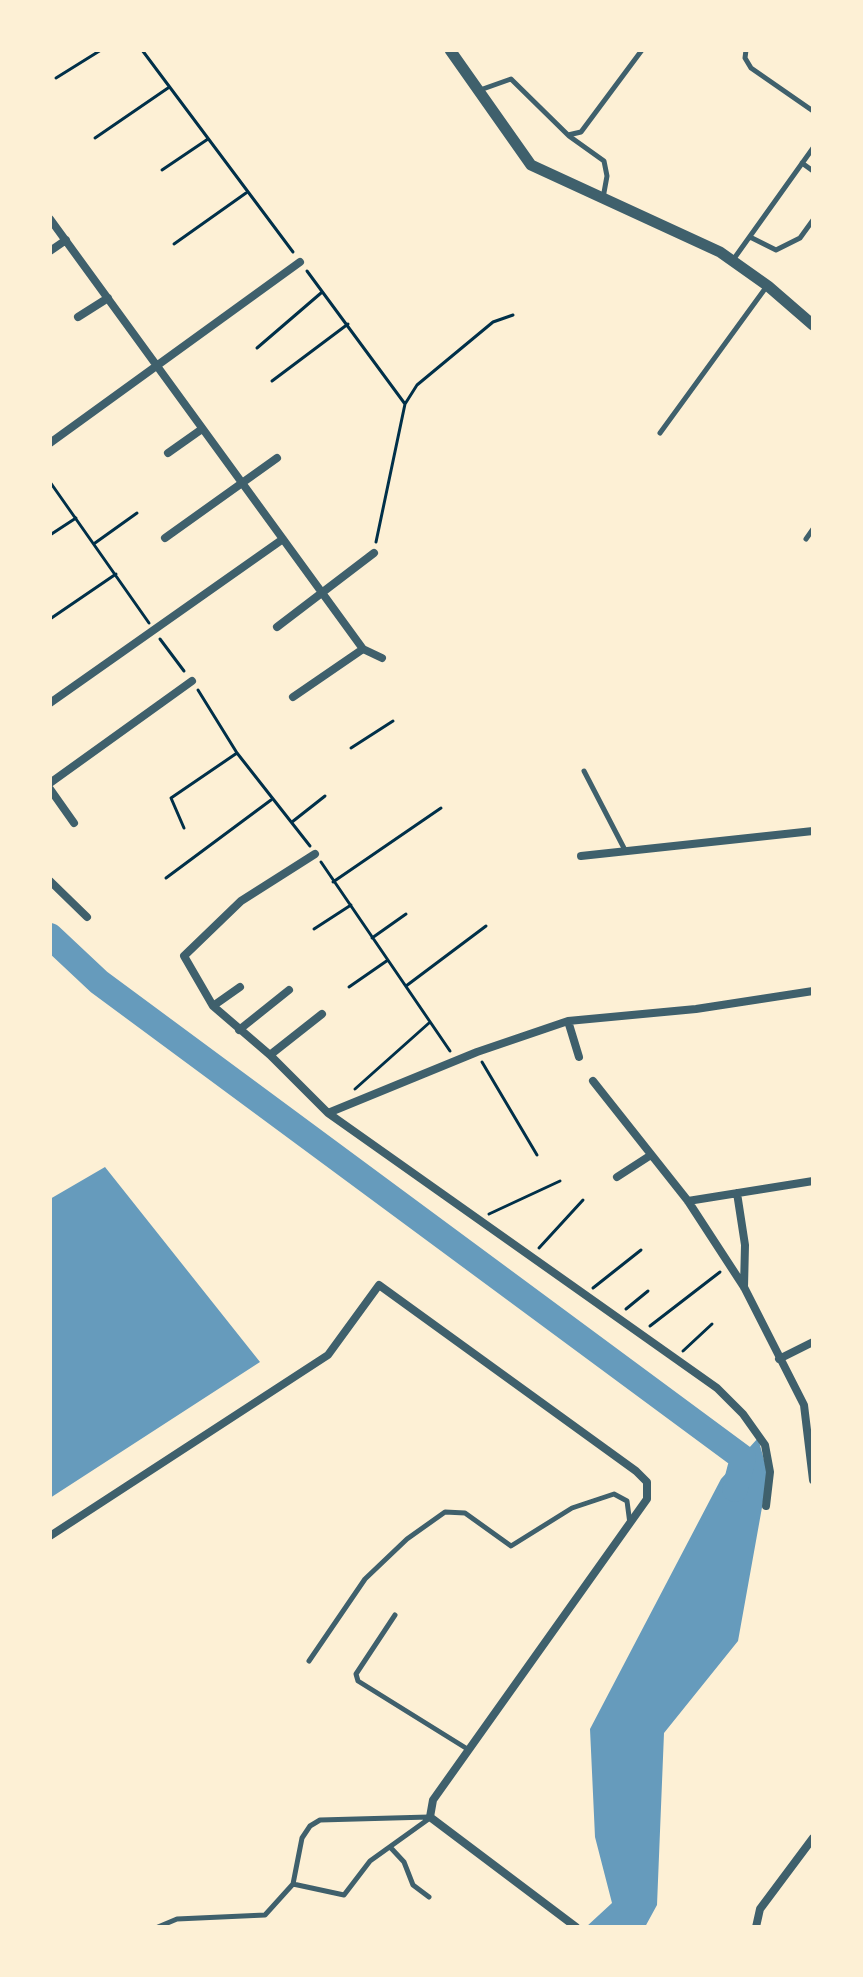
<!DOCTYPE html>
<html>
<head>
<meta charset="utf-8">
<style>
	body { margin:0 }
	#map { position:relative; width:863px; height:1977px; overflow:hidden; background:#fdf0d5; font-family:"Roboto Condensed",sans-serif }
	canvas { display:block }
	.frame { position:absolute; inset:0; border:52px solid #fdf0d5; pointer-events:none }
</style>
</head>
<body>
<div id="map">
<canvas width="863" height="1977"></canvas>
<div class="frame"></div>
</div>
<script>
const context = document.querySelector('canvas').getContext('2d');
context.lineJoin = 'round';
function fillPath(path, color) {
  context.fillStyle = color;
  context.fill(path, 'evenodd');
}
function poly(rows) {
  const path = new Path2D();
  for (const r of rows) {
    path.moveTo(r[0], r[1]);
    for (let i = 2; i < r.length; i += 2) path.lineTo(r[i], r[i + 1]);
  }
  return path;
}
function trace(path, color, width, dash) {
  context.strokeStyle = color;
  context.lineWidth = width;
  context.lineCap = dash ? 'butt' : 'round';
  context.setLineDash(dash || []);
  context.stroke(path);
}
const water = poly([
	[105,1167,260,1362,50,1498,50,1199],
	[758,1438,768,1474,738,1641,664,1733,657,1905,645,1927,586,1927,612,1903,595,1837,590,1729,721,1479]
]);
const river = poly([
	[50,936,99,982,743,1458,735,1489]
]);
const path = poly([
	[142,50,293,252],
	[56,78,101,50],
	[95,138,168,88],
	[162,170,208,139],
	[174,244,246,193],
	[307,271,405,404],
	[257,348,321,293],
	[272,381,348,324],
	[50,482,149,623],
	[50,535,76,518],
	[376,542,405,404,417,385,493,322,513,315],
	[95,543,137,513],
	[50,619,116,574],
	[160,639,184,671],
	[198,690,237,753,310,846],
	[351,748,393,721],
	[292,822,325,796],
	[184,828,171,798,237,753],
	[321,862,450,1051],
	[166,878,271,800],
	[333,882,441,808],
	[314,929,351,905],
	[372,938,406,914],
	[406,986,486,926],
	[349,987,388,960],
	[482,1062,537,1155],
	[355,1089,429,1023],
	[489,1214,560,1181],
	[539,1248,583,1200],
	[593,1288,641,1250],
	[626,1309,648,1291],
	[650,1326,720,1272],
	[683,1351,712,1324]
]);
const service = poly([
	[746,50,745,58,751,68,813,111],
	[480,90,511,79,568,135,581,132,642,50],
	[569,136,604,161,607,176,603,198],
	[802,163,813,171],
	[750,237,776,250,800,238,813,220],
	[733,260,813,148],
	[660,433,767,286],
	[806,539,813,529],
	[584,771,626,852],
	[395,1615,356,1674,358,1681,469,1750],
	[309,1661,365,1579,407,1539,445,1512,465,1513,511,1546,572,1508,614,1494,627,1501,630,1524],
	[391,1848,404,1862,413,1885,429,1897],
	[293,1884,344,1895,370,1861,430,1818],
	[158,1927,177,1919,265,1915,293,1884,302,1838,310,1826,320,1820,429,1817]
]);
const minor = poly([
	[50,219,363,649,382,658],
	[50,251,66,240],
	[78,317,108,298],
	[50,443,300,262],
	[168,453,202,429],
	[165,538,277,458],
	[277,627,374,553],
	[293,697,363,649],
	[50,703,283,539],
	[50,783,192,681],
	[50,789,74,823],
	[315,854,241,901,184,956,213,1006,270,1055,328,1113,477,1052,568,1021,696,1009,813,991],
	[581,856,813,831],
	[50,881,87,917],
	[213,1006,240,987],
	[568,1021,579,1057],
	[239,1030,289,990],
	[270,1055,322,1014],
	[593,1081,688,1201,744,1287,804,1405,813,1480],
	[328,1113,717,1388,743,1414,765,1445,770,1472,766,1506],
	[617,1177,651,1155],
	[737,1193,745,1245,744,1287],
	[688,1201,813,1181],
	[779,1359,813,1342],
	[50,1536,328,1355,379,1285,636,1471,647,1482,647,1499,433,1800,430,1817,576,1927],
	[756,1927,760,1909,813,1838]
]);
const tertiary = poly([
	[450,50,531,165,720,252,768,286,813,325]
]);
fillPath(water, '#669bbc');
trace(river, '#669bbc', 26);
trace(path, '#003049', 3);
trace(service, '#3f606c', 5);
trace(minor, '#3f606c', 8);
trace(tertiary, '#3f606c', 11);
</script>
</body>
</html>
